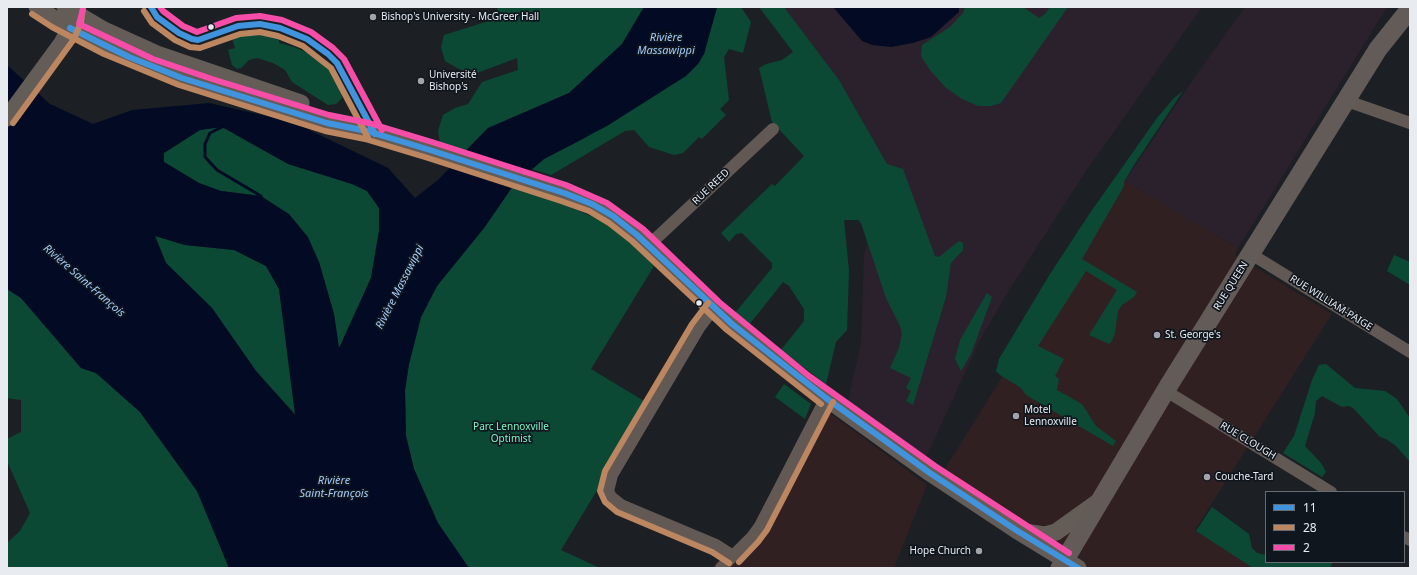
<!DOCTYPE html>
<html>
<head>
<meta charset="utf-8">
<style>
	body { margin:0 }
	#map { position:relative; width:1417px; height:575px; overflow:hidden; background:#1c2024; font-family:"Noto Sans",sans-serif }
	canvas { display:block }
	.frame { position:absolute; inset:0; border:8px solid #e8ecf1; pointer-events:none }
	.legend { position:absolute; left:1265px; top:491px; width:140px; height:72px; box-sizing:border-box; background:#10161d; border:1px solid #666c72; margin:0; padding:5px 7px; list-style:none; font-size:12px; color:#e8ecf1 }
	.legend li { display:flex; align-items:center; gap:8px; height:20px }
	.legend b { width:20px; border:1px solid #666c72 }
</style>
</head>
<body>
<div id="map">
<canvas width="1417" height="575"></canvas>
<div class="frame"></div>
<ul class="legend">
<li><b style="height:5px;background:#4094de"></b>11</li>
<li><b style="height:5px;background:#bb8660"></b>28</li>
<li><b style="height:5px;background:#f54da8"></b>2</li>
</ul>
</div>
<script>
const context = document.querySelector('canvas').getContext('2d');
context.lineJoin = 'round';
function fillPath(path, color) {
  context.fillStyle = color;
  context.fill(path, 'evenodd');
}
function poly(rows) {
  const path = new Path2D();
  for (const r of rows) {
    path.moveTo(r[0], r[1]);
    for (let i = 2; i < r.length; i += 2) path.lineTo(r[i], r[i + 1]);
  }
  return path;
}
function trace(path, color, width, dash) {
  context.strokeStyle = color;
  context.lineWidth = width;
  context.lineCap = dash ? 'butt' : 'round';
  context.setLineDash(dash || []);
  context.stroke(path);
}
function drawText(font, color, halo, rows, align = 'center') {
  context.font = font + ' "Noto Sans",sans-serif';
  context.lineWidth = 3.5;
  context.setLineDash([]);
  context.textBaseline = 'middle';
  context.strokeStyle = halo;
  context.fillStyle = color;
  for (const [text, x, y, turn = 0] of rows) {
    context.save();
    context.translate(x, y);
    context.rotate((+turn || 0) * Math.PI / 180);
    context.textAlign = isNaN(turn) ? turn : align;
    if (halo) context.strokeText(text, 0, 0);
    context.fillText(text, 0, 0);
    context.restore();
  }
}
const commercial = poly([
	[1125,181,1238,248,1235,255,1332,314,1195,530,1253,568,1054,568,1058,561,936,483],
	[816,403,927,485,894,568,712,568,715,563,747,534,758,518]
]);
const industrial = poly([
	[784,7,1202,7,1086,171,1011,287,982,336,926,457,848,401,861,343,864,255,887,164,839,80],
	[1245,7,1387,7,1238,248,1125,181,1199,71]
]);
const green = poly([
	[498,7,644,7,622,44,569,93,488,128,465,151,440,143,438,131,443,115,455,108,468,104,482,82,518,70,517,58,477,73,464,72,445,61,441,47,444,35,495,19],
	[717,7,741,7,751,22,743,53,729,49,724,57,729,100,720,109,726,115,702,139,699,137,683,153,674,155,649,147,634,130,625,131,551,175,532,169,544,159,585,138,704,54],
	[759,7,784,7,839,80,887,164,903,169,935,256,939,257,959,241,963,243,963,250,951,263,946,297,913,405,906,401,911,391,906,388,911,378,890,368,899,348,902,334,900,326,886,298,861,223,858,220,844,220,849,271,847,330,836,342,826,384,781,350,804,321,804,309,789,286,783,282,749,325,735,313,772,268,772,263,742,233,736,234,729,242,721,233,772,184,775,186,804,156,772,122,759,68,766,64,782,60,793,52],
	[965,7,1023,7,1039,18,1045,14,1050,7,1068,7,1001,103,991,106,978,106,962,99,945,87,930,70,921,56,922,45,950,27,963,13],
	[244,33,259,33,279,35,279,43,294,47,310,54,330,71,340,87,342,98,336,104,328,105,292,82,285,70,273,63,257,58,249,60,241,68,237,69,232,65,228,50,235,48,232,38],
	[1183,91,1134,165,1124,182,1124,186,1082,259,1137,292,1134,297,1122,305,1118,311,1115,333,1112,341,1109,344,1089,335,1117,290,1086,271,1038,346,1064,359,1055,376,1059,379,1057,390,1082,404,1096,426,1116,441,1113,446,1026,395,1021,388,1000,375,996,371,999,359,1050,274,1090,213,1157,118,1174,98],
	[222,127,288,164,352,184,367,191,379,208,379,231,371,278,339,349,334,314,319,262,261,196,221,191,199,183,164,162,164,153,200,130],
	[513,186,561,203,602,221,627,240,654,266,591,369,649,404,561,550,600,568,469,568,438,524,414,469,406,436,405,390,409,364,421,317,437,286,484,228],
	[155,236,185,245,234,250,266,266,279,289,296,415,256,371,212,308,166,263],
	[1394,255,1410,262,1410,285,1387,271],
	[7,289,21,298,81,368,96,373,140,412,197,491,229,568,7,568,7,543,20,531,30,513,7,461,7,439,21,432,21,400,7,398],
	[987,293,992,297,971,354,961,371,955,359,960,340],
	[1326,364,1355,388,1385,391,1397,399,1410,418,1410,462,1396,446,1386,439,1380,437,1353,408,1349,406,1342,407,1322,396,1316,401,1315,413,1305,446,1321,463,1326,472,1322,477,1283,453,1294,436,1312,380,1319,365],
	[784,384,811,404,805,419,775,397],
	[1212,507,1249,534,1252,548,1257,553,1266,555,1266,562,1333,562,1330,568,1253,568,1196,531]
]);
const water = poly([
	[644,7,717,7,704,54,698,64,686,76,607,126,544,159,513,186,484,228,437,286,421,317,409,364,405,390,406,436,414,469,438,523,469,568,229,568,197,491,140,412,96,373,81,368,21,298,7,289,7,65,50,104,93,124,132,110,209,103,293,122,388,168,415,198,439,179,488,128,569,93,622,44],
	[222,127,288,164,352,184,367,191,379,208,379,231,371,278,339,348,334,314,319,262,308,237,289,214,261,196,221,191,199,183,164,162,164,153,200,130],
	[155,236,185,245,234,250,266,266,279,289,295,415,256,371,212,308,166,263],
	[833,7,959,7,959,12,931,37,913,43,891,47,872,45,862,41]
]);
const stream = poly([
	[222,127,210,133,205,144,205,157,217,170,261,196]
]);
const street = poly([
	[1347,101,1410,123],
	[649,245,773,129],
	[1251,254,1410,352],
	[714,308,699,328,612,475,608,491,611,497,621,505,716,545,733,556],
	[1166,391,1331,492],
	[1404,537,1410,540],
	[721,568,752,537,760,526,826,398]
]);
const secondary = poly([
	[37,7,56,20,108,47,150,66,182,78,327,123,367,131,430,150,564,193,592,204,613,216,637,235,732,324,826,398,930,473,1016,530,1078,568],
	[65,7,104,30,157,54,301,103],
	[7,118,62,43,70,28,74,17],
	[1024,532,1045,535,1056,532,1098,502]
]);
const primary = poly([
	[1060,568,1169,385,1378,49,1410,9]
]);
const bus1 = poly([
	[151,7,157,17,179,33,192,39,198,40,238,26,260,24,280,28,307,39,328,54,337,63,375,134],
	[70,28,129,57,182,78,327,123,367,131,430,150,564,193,592,204,613,216,637,235,732,324,826,398,930,473,1016,530,1078,568]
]);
const bus2 = poly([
	[144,11,152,23,175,40,190,47,200,48,240,34,260,32,278,36,303,46,331,68,368,138],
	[32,14,52,27,104,54,179,85,325,131,365,139,428,158,561,201,589,211,609,223,632,241,727,330,821,404],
	[13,123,74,39,81,22,83,8],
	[708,303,692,324,605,471,600,491,605,502,617,512,712,552,729,563],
	[739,562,758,542,767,530,833,402]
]);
const bus3 = poly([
	[160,7,163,11,183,26,197,32,236,18,260,16,282,20,311,32,333,48,344,59,382,130],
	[83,9,79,24,153,59,212,79,329,115,369,123,432,142,566,185,607,203,643,229,719,302,809,376,935,466,1069,553]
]);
const markers = [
	[373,17,4,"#a1a5a9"],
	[211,27,3.5,"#e8ecf1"],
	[421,81,4,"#a1a5a9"],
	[699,303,3.5,"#e8ecf1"],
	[1157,335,4,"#a1a5a9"],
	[1016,416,4,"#a1a5a9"],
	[1207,477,4,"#a1a5a9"],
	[979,551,4,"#a1a5a9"]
];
const poiNames = [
	["Bishop's University - McGreer Hall",381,17],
	["Université",429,75],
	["Bishop's",429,87],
	["St. George's",1165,335],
	["Motel",1024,410],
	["Lennoxville",1024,422],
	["Couche-Tard",1215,477],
	["Hope Church",971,551,"right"]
];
const streetNames = [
	["RUE REED",711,187,-44],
	["RUE QUEEN",1231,286,-58],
	["RUE WILLIAM-PAIGE",1331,303,32],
	["RUE CLOUGH",1248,441,31]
];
const parkNames = [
	["Parc Lennoxville",511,427],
	["Optimist",511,439]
];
const waterNames = [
	["Rivière",666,38],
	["Massawippi",666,51],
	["Rivière Saint-François",84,281,41],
	["Rivière Massawippi",400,287,-63],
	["Rivière",334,481],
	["Saint-François",334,494]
];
fillPath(commercial, '#302022');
fillPath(industrial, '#2b212d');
fillPath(green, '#0b4935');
fillPath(water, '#030b24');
trace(stream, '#030b24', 3);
trace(street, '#625954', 12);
trace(secondary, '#645c57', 17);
trace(primary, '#625b57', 19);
trace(bus1, '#4094de', 6);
trace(bus2, '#bb8660', 6);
trace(bus3, '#f54da8', 6);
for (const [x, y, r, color] of markers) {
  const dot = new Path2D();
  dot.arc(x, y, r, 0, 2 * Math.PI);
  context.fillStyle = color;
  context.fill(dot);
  trace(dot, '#10161d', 1.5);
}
drawText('10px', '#e8ecf1', '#10161d', poiNames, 'left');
drawText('10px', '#e8ecf1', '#10161d', streetNames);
drawText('10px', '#7bf9c5', '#10161d', parkNames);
drawText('italic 11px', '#a2cafb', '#10161d', waterNames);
</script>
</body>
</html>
